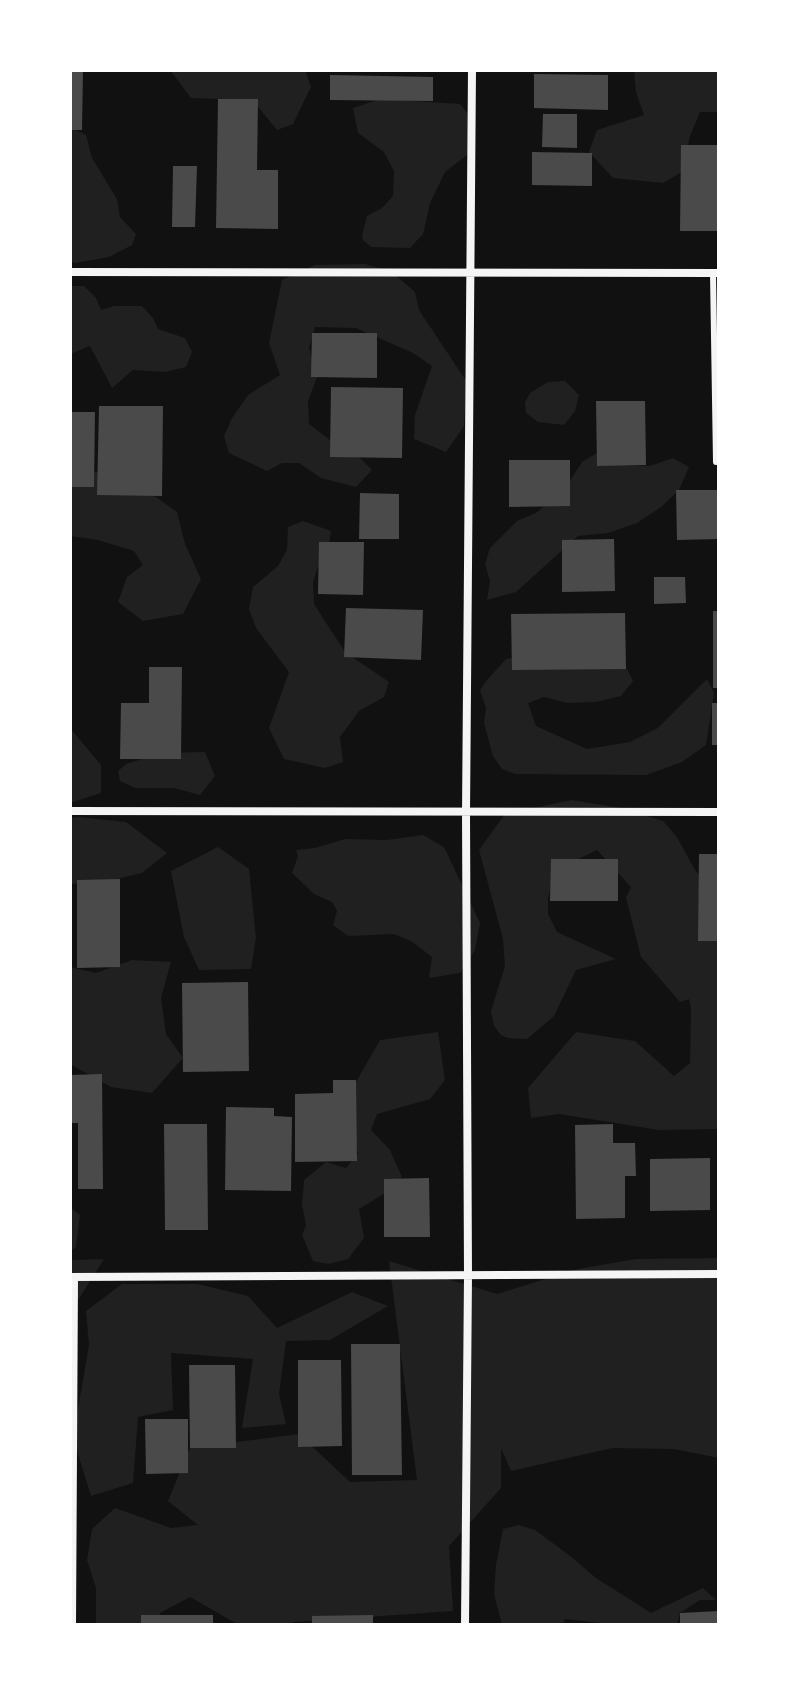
<!DOCTYPE html>
<html>
<head>
<meta charset="utf-8">
<style>
	body { margin:0 }
	#map { position:relative; width:789px; height:1695px; overflow:hidden; background:#111; font-family:"DM Sans",sans-serif }
	canvas { display:block }
	.frame { position:absolute; inset:0; border:72px solid #fff; pointer-events:none }
</style>
</head>
<body>
<div id="map">
<canvas width="789" height="1695"></canvas>
<div class="frame"></div>
</div>
<script>
const context = document.querySelector('canvas').getContext('2d');
context.lineJoin = 'round';
function fillPath(path, color) {
  context.fillStyle = color;
  context.fill(path, 'evenodd');
}
function poly(rows) {
  const path = new Path2D();
  for (const r of rows) {
    path.moveTo(r[0], r[1]);
    for (let i = 2; i < r.length; i += 2) path.lineTo(r[i], r[i + 1]);
  }
  return path;
}
function trace(path, color, width, dash) {
  context.strokeStyle = color;
  context.lineWidth = width;
  context.lineCap = dash ? 'butt' : 'round';
  context.setLineDash(dash || []);
  context.stroke(path);
}
const green = poly([
	[170,70,305,70,311,87,293,124,277,130,259,108,248,100,191,98],
	[634,70,719,70,719,112,700,112,690,136,682,172,663,183,613,178,589,152,597,130,644,115,636,92],
	[380,99,460,104,474,121,467,155,445,172,430,203,423,234,410,248,371,247,363,240,362,235,367,216,382,208,393,196,394,171,384,152,358,133,353,108],
	[70,127,86,135,92,158,117,199,120,217,136,234,132,245,109,257,75,263,70,262],
	[365,264,392,272,415,292,419,310,467,382,464,426,446,452,414,439,415,415,432,366,413,353,356,328,315,327,309,348,317,377,308,401,309,424,330,440,352,450,372,470,356,487,321,478,299,463,282,463,267,471,229,453,224,436,232,418,248,395,280,375,269,343,282,280,315,265],
	[70,286,84,286,96,298,101,310,114,306,142,306,153,318,158,329,185,338,192,352,186,367,165,372,133,370,112,388,90,346,70,354],
	[565,381,579,395,575,411,564,425,538,422,526,413,525,403,530,393,548,382],
	[597,453,615,465,650,466,673,458,689,467,679,490,661,507,637,523,608,533,578,536,516,592,487,600,490,581,485,564,490,548,517,521,536,513,564,490,582,462],
	[70,469,81,473,112,471,125,488,156,497,177,512,185,544,201,579,183,614,143,621,118,602,127,577,143,565,134,551,98,540,70,536],
	[303,521,331,531,328,552,317,569,313,582,314,604,345,652,389,682,384,697,359,711,340,737,343,762,325,768,284,759,269,728,289,672,256,628,249,609,253,587,278,566,287,550,288,527],
	[541,652,624,663,633,681,621,696,596,702,567,703,544,697,528,703,536,726,587,749,630,742,658,728,707,679,714,693,706,745,682,762,646,775,515,774,502,769,493,756,484,723,486,708,480,690,487,680,506,659],
	[70,728,101,765,101,793,70,803],
	[205,752,215,776,200,795,174,788,135,788,120,781,118,771,126,764,161,753],
	[572,800,621,808,663,821,677,837,695,870,719,897,719,1129,659,1130,559,1114,531,1118,528,1088,576,1032,635,1041,674,1076,690,1063,691,1008,689,999,680,1002,641,957,626,898,631,887,597,850,558,869,548,897,548,914,557,932,616,959,576,970,554,1016,527,1039,508,1038,501,1035,494,1026,491,1011,505,966,503,939,479,850,505,814],
	[78,817,126,822,167,853,142,873,104,882,70,884,70,818],
	[423,835,444,847,480,923,475,950,460,973,429,978,432,957,411,941,394,934,348,936,333,925,337,911,332,902,314,894,292,873,298,856,296,850,315,848,345,839,387,840],
	[218,847,249,869,256,938,251,969,199,970,184,937,171,871],
	[132,960,171,962,161,998,166,1034,183,1058,152,1093,111,1087,70,1064,70,967,96,973],
	[438,1032,445,1080,430,1099,377,1114,371,1130,390,1150,402,1177,392,1189,359,1209,364,1238,348,1259,328,1264,313,1261,302,1235,306,1225,302,1205,304,1180,326,1162,346,1168,358,1153,351,1129,356,1082,380,1040],
	[70,1207,80,1215,76,1247,70,1251],
	[719,1258,719,1458,674,1449,612,1448,511,1471,501,1448,501,1488,449,1546,453,1611,294,1622,289,1625,239,1625,190,1597,160,1613,162,1625,96,1625,96,1588,87,1560,92,1529,115,1508,171,1528,198,1525,168,1501,190,1448,299,1434,350,1482,417,1480,389,1261,497,1294,578,1269,636,1259],
	[104,1259,70,1313,70,1260],
	[122,1284,197,1284,248,1296,277,1328,352,1292,388,1306,330,1340,286,1341,279,1394,286,1424,242,1428,253,1359,171,1353,173,1410,138,1417,133,1483,91,1496,73,1438,89,1345,86,1311],
	[519,1525,535,1530,569,1555,596,1578,651,1613,703,1588,716,1600,700,1600,680,1613,677,1625,617,1625,565,1619,563,1625,502,1625,494,1594,496,1565,503,1529]
]);
const building = poly([
	[70,70,83,70,82,130,70,130],
	[534,74,608,75,608,110,534,108],
	[330,75,433,77,433,101,330,100],
	[218,99,258,99,257,170,278,170,278,229,216,228],
	[543,114,577,114,577,148,542,147],
	[681,145,719,145,719,231,680,231],
	[532,152,592,153,592,186,532,185],
	[173,166,197,166,195,227,172,227],
	[312,333,377,333,377,378,311,377],
	[331,387,403,388,402,458,330,457],
	[596,401,645,401,646,465,597,466],
	[99,406,163,406,162,496,97,495],
	[70,412,95,412,94,487,70,487],
	[509,460,570,460,570,506,509,507],
	[676,490,719,490,719,539,677,540],
	[360,493,399,494,399,539,359,539],
	[614,539,615,591,562,592,562,540],
	[319,542,364,542,363,595,318,594],
	[654,577,685,577,686,603,654,604],
	[346,608,423,610,421,660,344,657],
	[713,611,719,611,719,688,713,688],
	[625,613,626,669,512,670,511,614],
	[149,667,182,667,181,759,120,759,121,703,149,703],
	[712,703,719,703,719,745,712,745],
	[699,854,719,854,719,941,698,941],
	[551,859,618,859,618,901,550,901],
	[120,879,120,967,77,968,77,880],
	[248,982,249,1071,183,1072,182,983],
	[102,1074,103,1189,78,1189,78,1123,70,1123,70,1075],
	[333,1080,356,1080,357,1161,295,1162,295,1094,333,1093],
	[226,1107,274,1108,274,1116,292,1117,291,1191,225,1190],
	[164,1124,207,1124,208,1230,165,1230],
	[613,1124,613,1143,635,1143,636,1176,625,1176,625,1218,576,1219,575,1125],
	[710,1158,710,1210,650,1211,650,1159],
	[429,1178,430,1237,384,1237,384,1179],
	[351,1344,400,1344,402,1475,352,1475],
	[298,1360,341,1360,342,1446,298,1447],
	[189,1365,235,1365,236,1448,190,1448],
	[145,1419,188,1419,188,1473,146,1474],
	[719,1611,719,1625,680,1625,680,1613],
	[141,1615,213,1615,213,1625,141,1625],
	[373,1615,373,1625,312,1625,312,1616]
]);
const service = poly([
	[713,273,716,462]
]);
const minor = poly([
	[70,272,719,273],
	[70,811,719,812],
	[70,1277,719,1274],
	[72,1625,74,1277],
	[465,1625,468,1276,466,812,472,70]
]);
fillPath(green, '#202020');
fillPath(building, '#4a4a4a');
trace(service, '#f5f5f5', 6);
trace(minor, '#f5f5f5', 8);
</script>
</body>
</html>
